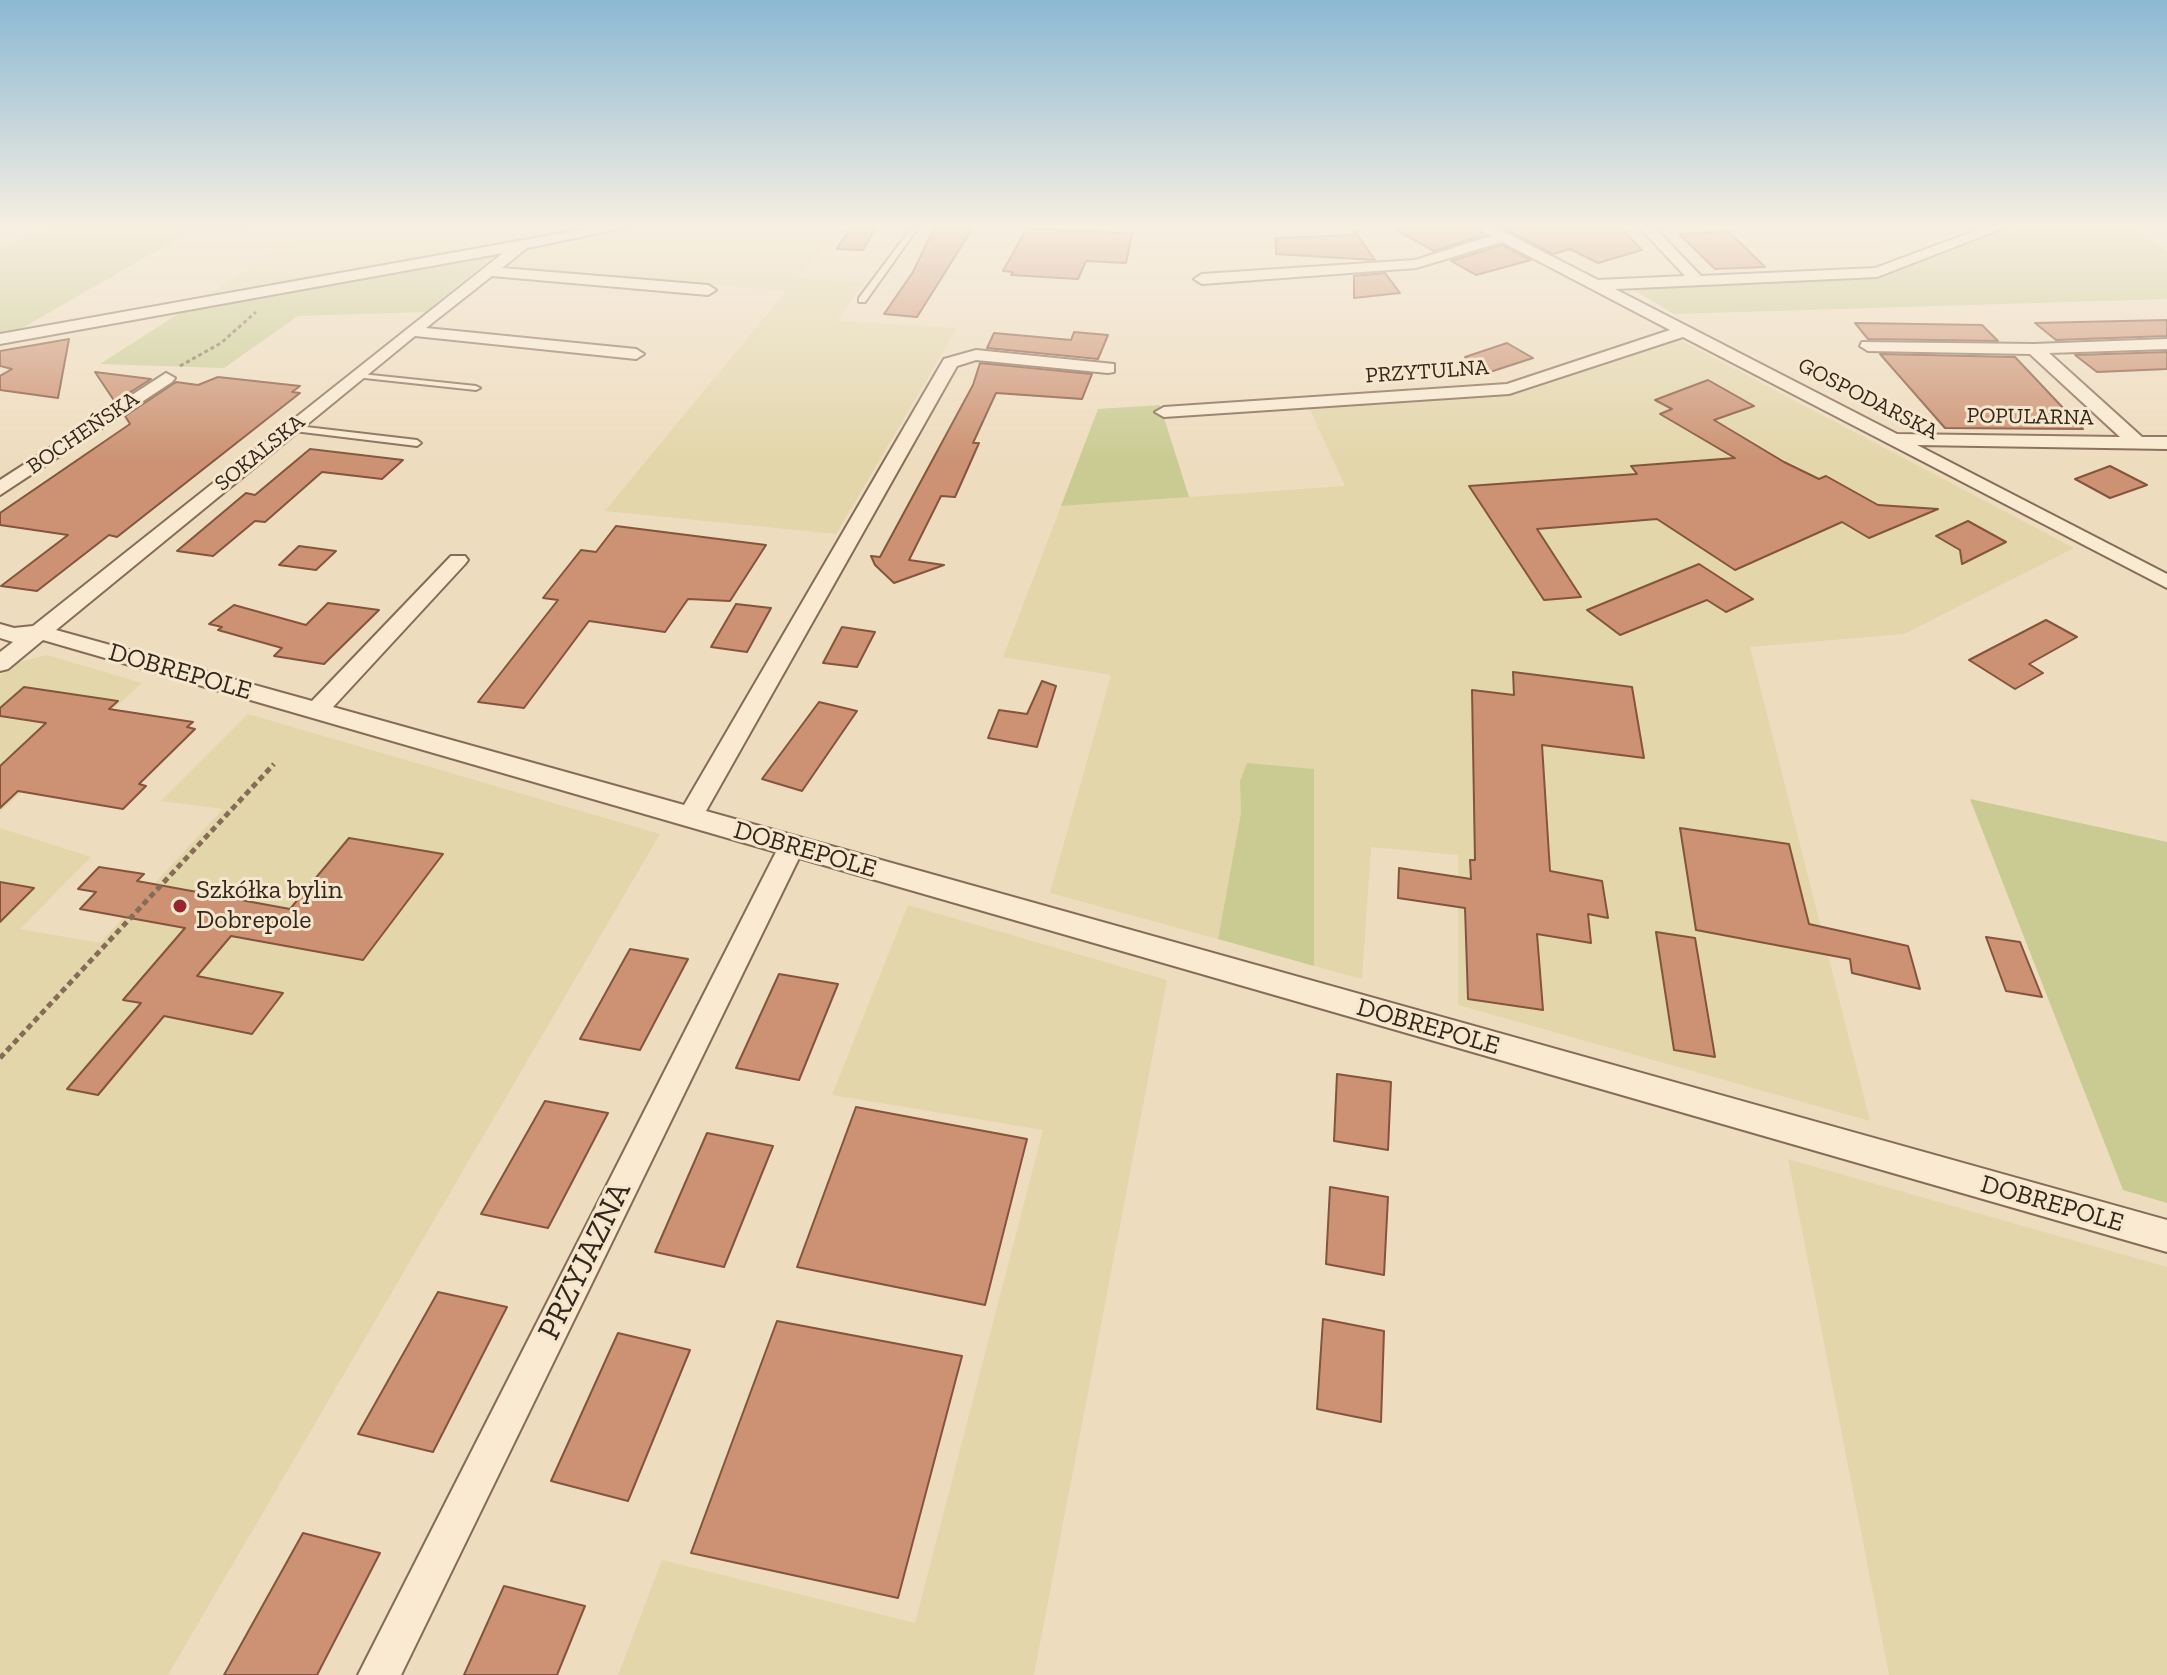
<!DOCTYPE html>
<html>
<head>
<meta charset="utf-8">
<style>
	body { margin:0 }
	canvas { display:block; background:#eedcbe }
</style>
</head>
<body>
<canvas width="2167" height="1675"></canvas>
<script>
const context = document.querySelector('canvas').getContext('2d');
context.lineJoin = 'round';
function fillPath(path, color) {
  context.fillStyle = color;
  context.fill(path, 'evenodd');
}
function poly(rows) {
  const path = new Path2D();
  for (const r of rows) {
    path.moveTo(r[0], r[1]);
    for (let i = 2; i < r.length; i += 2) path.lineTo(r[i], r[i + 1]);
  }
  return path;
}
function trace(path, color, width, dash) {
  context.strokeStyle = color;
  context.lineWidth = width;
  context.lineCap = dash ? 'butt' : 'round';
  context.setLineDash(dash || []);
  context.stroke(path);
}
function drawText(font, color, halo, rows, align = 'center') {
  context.font = font + ' "Zilla Slab",serif';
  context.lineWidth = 6;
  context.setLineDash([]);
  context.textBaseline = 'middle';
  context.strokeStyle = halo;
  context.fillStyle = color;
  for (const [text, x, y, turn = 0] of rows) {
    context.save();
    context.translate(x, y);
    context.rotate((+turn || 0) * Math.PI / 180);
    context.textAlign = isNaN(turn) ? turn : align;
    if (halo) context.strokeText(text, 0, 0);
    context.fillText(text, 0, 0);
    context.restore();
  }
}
const farmland = poly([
	[0,226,48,226,0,250],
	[317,226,611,226,200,299],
	[667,226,840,226,798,278,865,282,837,321,957,328,836,534,605,511,786,291,500,268,515,254],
	[1844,226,1984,226,1912,252],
	[1680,340,2074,548,1904,634,1750,647,1870,1121,1458,1005,1458,855,1371,847,1362,979,1314,966,1314,770,1240,781,1241,813,1218,939,1050,893,1111,675,1003,657,1061,506,1345,486,1309,408,1517,394],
	[47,655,142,683,0,812,0,676,16,663],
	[248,714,660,834,168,1675,0,1675,0,828,91,857,20,929,100,943,223,809,161,801],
	[908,905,1167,980,1034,1675,618,1675,662,1560,915,1623,1043,1130,832,1095],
	[1788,1159,2167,1267,2167,1675,1889,1675]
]);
const green = poly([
	[48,226,259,226,242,237,191,231,17,331,0,334,0,250],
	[2029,227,2130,227,2167,251,2167,299,1674,314,1628,287,1875,277,2005,229],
	[500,251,425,312,298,316,224,368,100,364,189,307],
	[1160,405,1189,497,1061,506,1098,409],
	[1247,763,1314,769,1314,966,1218,939,1241,813,1240,781],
	[1970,799,2167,842,2167,1203,2123,1190]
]);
const building = poly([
	[851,226,877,226,863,250,837,249,851,226],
	[935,226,974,226,917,317,884,314,913,272,935,226],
	[1447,226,1472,226,1484,235,1434,251,1394,229,1447,226],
	[1500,226,1619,226,1642,250,1598,263,1570,249,1553,254,1500,226],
	[1027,228,1101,232,1132,234,1126,263,1086,261,1078,279,1011,275,1013,272,1003,271,1027,228],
	[1354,230,1375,260,1276,254,1276,238,1354,235,1354,230],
	[1729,232,1765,267,1715,269,1679,234,1729,232],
	[1502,245,1531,260,1476,275,1451,261,1502,245],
	[1385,273,1400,293,1354,298,1354,276,1385,273],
	[2167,320,2167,336,2056,340,2035,323,2167,320],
	[1855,323,1982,325,1998,341,1868,339,1855,323],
	[1074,332,1108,335,1098,359,987,348,994,333,1071,340,1074,332],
	[69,339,58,398,0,390,0,376,12,369,0,366,0,351,69,339],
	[1507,343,1533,358,1490,372,1465,357,1507,343],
	[2167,352,2167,369,2097,372,2075,355,2167,352],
	[1880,354,2015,357,2083,429,1945,428,1880,354],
	[980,363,1092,374,1082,399,996,393,973,443,979,443,955,497,941,496,909,560,944,565,894,583,875,565,871,556,880,557,973,385,980,363],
	[95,372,151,379,115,402,95,372],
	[218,377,300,386,292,392,300,393,117,537,109,535,37,591,1,586,68,535,0,525,0,513,130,424,125,416,176,382,198,385,218,377],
	[1708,380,1754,406,1714,420,1784,462,1819,479,1826,476,1878,505,1938,509,1869,538,1842,522,1735,570,1657,519,1537,529,1581,597,1544,600,1469,486,1637,474,1631,466,1735,458,1660,414,1672,409,1655,400,1708,380],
	[310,449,403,460,382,479,322,472,265,522,255,521,213,556,177,551,246,493,255,495,310,449],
	[2110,466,2147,485,2110,498,2075,479,2110,466],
	[1968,521,2006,542,1962,564,1960,550,1936,536,1968,521],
	[616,526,766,545,730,601,688,599,665,632,589,621,524,708,478,702,558,600,543,598,581,550,596,552,616,526],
	[299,546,336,551,316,570,279,565,299,546],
	[1699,564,1753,599,1726,612,1707,600,1620,635,1587,610,1699,564],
	[328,603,379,610,324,664,274,656,282,648,218,630,222,627,209,624,234,605,306,625,328,603],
	[736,604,771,608,747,652,711,647,736,604],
	[2046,620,2077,637,2029,664,2043,673,2015,689,1969,660,2046,620],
	[842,627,875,632,857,667,823,663,842,627],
	[1513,672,1632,687,1644,758,1542,745,1550,871,1602,881,1608,918,1588,914,1591,943,1537,934,1543,1010,1468,999,1465,908,1398,898,1399,868,1471,879,1470,860,1475,860,1472,690,1514,695,1513,672],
	[1042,681,1056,686,1037,747,988,738,999,710,1027,714,1042,681],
	[24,687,118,701,109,709,193,722,187,727,195,729,139,784,146,786,123,809,18,791,0,808,0,766,46,723,0,716,0,708,24,687],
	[819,702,857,711,802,791,762,779,819,702],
	[1680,828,1789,844,1809,924,1908,946,1920,989,1852,973,1850,959,1696,930,1680,828],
	[349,838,443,854,363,960,231,936,197,976,283,993,252,1034,164,1016,98,1095,67,1089,141,1003,123,1000,185,928,80,909,96,892,78,889,99,867,144,874,137,881,290,909,349,838],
	[0,882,34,888,0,922,0,882],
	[1656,932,1695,938,1715,1057,1674,1050,1656,932],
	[1986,937,2020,942,2042,997,2006,991,1986,937],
	[630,949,688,959,640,1050,580,1039,630,949],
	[779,974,838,984,799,1080,736,1068,779,974],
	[1337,1074,1391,1082,1388,1150,1334,1141,1337,1074],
	[545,1101,608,1113,548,1228,481,1214,545,1101],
	[856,1107,1027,1139,985,1305,797,1267,856,1107],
	[707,1133,773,1146,724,1267,655,1252,707,1133],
	[1330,1187,1388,1197,1384,1275,1326,1264,1330,1187],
	[438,1292,507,1307,433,1452,358,1434,438,1292],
	[1323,1319,1384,1331,1381,1422,1317,1409,1323,1319],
	[777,1321,962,1356,898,1598,691,1553,777,1321],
	[618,1333,690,1350,628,1501,551,1481,618,1333],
	[303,1533,380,1553,317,1675,224,1675,303,1533],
	[504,1586,585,1606,557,1675,464,1675,504,1586]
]);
const pathFar1 = poly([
	[180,366,221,343,256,312]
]);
const path = poly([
	[0,1058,274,764]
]);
const service = poly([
	[913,226,919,226,865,302,859,302,859,298,913,226],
	[352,373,476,386,480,388,476,390,355,377,352,377,352,373],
	[289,425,417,440,421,443,417,446,286,430,286,426,289,425]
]);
const minor = poly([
	[602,226,634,226,527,248,502,268,708,285,716,290,708,295,492,276,426,328,636,349,644,354,636,359,415,336,56,630,312,701,451,556,465,556,468,560,465,564,333,707,684,805,944,359,976,350,1114,364,1114,372,1108,373,976,360,957,366,706,811,2167,1220,2167,1252,799,858,401,1675,358,1675,776,852,43,640,8,669,0,671,0,652,13,642,0,638,0,624,14,628,33,626,503,253,0,344,0,334,602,226],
	[1475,226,1493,226,1598,280,1685,276,1638,226,1653,226,1701,276,1875,268,1988,226,2009,226,1877,277,1615,289,1897,434,2120,437,2030,354,1868,351,1860,346,1862,342,2034,344,2167,339,2167,349,2049,353,2142,437,2167,437,2167,449,1917,445,2167,574,2167,588,1683,337,1509,394,1164,417,1155,412,1164,407,1507,384,1670,330,1502,242,1416,268,1202,284,1194,279,1202,274,1415,260,1491,236,1475,226],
	[166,373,175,378,172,382,0,495,0,480,166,373]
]);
const markers = [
	[180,906,8,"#952630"]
];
const farStreetnames = [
	["PRZYTULNA",1427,372,-4],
	["GOSPODARSKA",1868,399,27],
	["POPULARNA",2030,417,1],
	["BOCHEŃSKA",83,433,-34],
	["SOKALSKA",260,453,-39]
];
const streetNames = [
	["DOBREPOLE",180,672,16],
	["DOBREPOLE",805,850,16],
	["DOBREPOLE",1428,1027,16],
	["DOBREPOLE",2052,1204,16]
];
const poiNames = [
	["Szkółka bylin",196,891],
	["Dobrepole",196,921]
];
const nearStreetnames = [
	["PRZYJAZNA",585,1261,-64]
];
fillPath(farmland, '#e3d6ab');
fillPath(green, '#c9cb92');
fillPath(building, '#cc9273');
trace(building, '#85543c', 2);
trace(service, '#866c57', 4);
trace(minor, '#866c57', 4);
trace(pathFar1, '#866c57', 3, [4, 3]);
trace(path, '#866c57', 5, [6, 4]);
fillPath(service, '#f9ead1');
fillPath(minor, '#f9ead1');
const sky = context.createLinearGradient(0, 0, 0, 461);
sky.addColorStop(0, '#8bb8d3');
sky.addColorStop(0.49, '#f7efe2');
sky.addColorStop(1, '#f7efe200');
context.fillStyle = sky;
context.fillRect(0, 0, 2167, 461);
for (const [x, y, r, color] of markers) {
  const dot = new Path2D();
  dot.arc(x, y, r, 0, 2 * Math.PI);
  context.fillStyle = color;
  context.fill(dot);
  trace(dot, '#f5e7cd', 3);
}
drawText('22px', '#35261b', '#f5e7cd', farStreetnames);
drawText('26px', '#35261b', '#f5e7cd', streetNames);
drawText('26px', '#35261b', '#f5e7cd', poiNames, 'left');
drawText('32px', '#35261b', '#f5e7cd', nearStreetnames);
</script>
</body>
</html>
